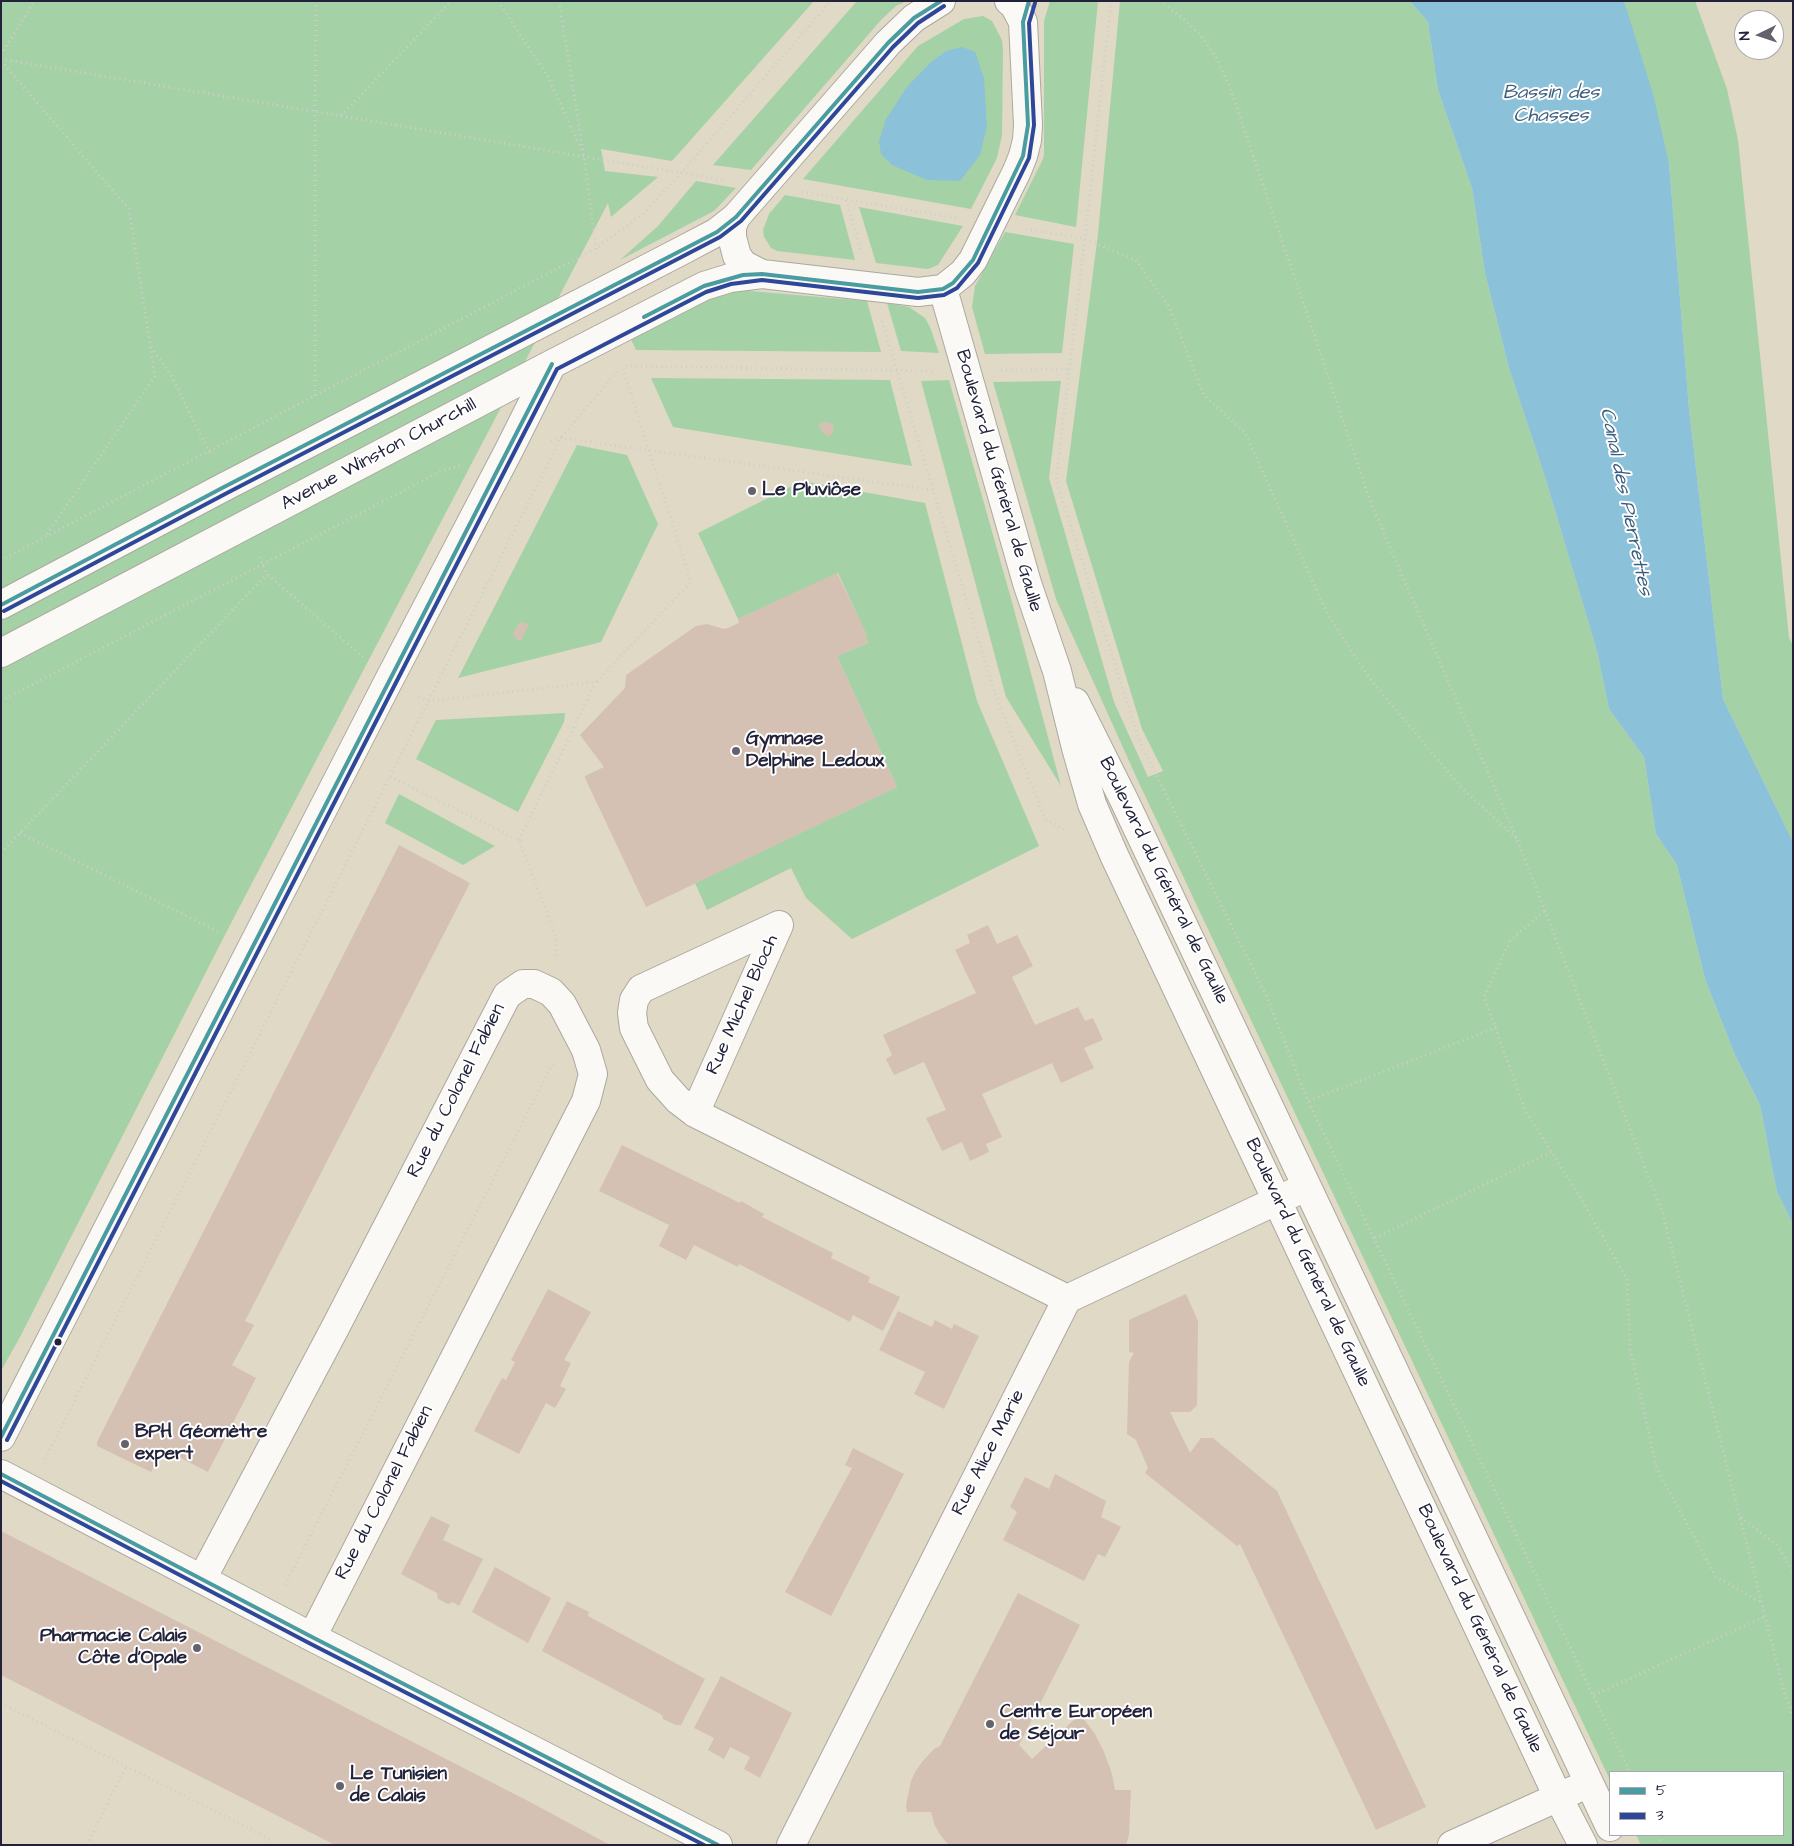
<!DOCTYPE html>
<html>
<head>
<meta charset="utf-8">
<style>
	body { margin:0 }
	#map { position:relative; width:1794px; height:1846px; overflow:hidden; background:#e0d9c6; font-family:"Architects Daughter",sans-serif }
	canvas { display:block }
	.frame { position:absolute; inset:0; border:2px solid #22223b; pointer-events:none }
	.legend { position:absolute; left:1609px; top:1771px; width:175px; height:65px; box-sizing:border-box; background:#fff; border:1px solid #a7a7b1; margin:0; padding:6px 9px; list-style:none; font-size:15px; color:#22223b }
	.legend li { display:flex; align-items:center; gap:10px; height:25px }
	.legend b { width:25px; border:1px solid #a7a7b1 }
	.north { position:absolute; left:1734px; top:10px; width:50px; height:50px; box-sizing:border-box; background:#fff; border:1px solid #a7a7b1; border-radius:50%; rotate:266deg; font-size:14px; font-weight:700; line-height:20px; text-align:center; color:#22223b }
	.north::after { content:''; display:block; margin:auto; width:18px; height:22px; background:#64626c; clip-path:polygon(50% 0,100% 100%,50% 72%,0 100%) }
</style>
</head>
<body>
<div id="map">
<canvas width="1794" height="1846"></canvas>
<div class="frame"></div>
<ul class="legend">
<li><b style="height:6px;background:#4a9ca0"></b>5</li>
<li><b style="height:6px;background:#2e4799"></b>3</li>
</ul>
<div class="north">N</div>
</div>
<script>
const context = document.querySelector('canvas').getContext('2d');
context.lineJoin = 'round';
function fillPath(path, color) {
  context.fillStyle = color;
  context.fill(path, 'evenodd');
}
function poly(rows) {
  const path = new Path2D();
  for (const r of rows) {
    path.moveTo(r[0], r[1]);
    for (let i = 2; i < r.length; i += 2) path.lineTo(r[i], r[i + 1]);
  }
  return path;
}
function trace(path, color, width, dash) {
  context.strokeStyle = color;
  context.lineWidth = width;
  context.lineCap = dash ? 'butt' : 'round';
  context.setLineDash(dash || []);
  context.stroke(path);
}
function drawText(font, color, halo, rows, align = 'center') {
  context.font = font + ' "Architects Daughter",sans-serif';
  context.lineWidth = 4;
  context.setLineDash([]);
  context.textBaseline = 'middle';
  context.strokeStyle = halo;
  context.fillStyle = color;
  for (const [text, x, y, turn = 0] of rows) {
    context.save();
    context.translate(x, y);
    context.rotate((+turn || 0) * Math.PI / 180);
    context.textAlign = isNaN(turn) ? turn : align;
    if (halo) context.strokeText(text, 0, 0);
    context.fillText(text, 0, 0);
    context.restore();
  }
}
const green = poly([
	[1,1,814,1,672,161,601,149,605,171,658,177,611,217,608,203,230,925,20,1337,1,1371],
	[857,1,907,1,896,6,881,20,751,170,713,165],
	[1050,1,1098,1,1076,227,1015,215,1042,161,1044,155,1044,21],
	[1120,1,1410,1,1428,22,1438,90,1472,188,1485,273,1509,368,1545,477,1597,651,1609,709,1644,757,1656,834,1677,865,1705,979,1735,1055,1760,1105,1777,1192,1793,1224,1793,1845,1641,1845,1636,1835,1783,1835,1783,1772,1610,1772,1610,1780,1139,783,1056,599,993,382,1061,381,1049,478,1114,702,1148,777,1163,771,1142,729,1066,481,1098,234],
	[1624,1,1695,1,1727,89,1738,140,1789,638,1793,645,1793,842,1723,699,1689,409,1669,163],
	[983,16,992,21,1002,40,1003,51,1002,135,997,158,971,209,803,179,918,46,964,19],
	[696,181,736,188,714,211,620,260,658,226],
	[785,195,840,205,855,260,777,251,771,248,764,237,763,230,769,214],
	[859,207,963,226,938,265,928,269,876,263],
	[1005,232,1074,244,1062,353,985,354,972,307,975,286],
	[738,290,867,301,881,352,636,350,630,337,707,295],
	[887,303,909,307,925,318,930,327,939,353,901,351],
	[651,378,890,380,912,466,673,427],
	[949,380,1012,602,1061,786,1006,697,921,381],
	[577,445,627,455,658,524,601,642,458,678],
	[802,481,925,503,977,701,1039,846,852,939,806,898,791,868,707,910,695,883,897,787,837,656,868,643,865,635,866,634,838,573,738,619,698,533],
	[565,713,564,722,518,812,416,759,436,720],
	[399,794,495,846,463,865,385,823]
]);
const water = poly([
	[1410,1,1624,1,1653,94,1669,163,1689,409,1723,699,1793,842,1793,1224,1777,1192,1760,1105,1735,1055,1705,979,1677,865,1656,834,1644,757,1609,709,1597,651,1545,477,1509,368,1485,273,1472,188,1438,90,1428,22],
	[962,47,975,52,984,78,987,127,980,155,960,181,927,180,892,165,881,154,879,141,886,119,907,87,930,63,946,51]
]);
const building = poly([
	[828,422,832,424,834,429,832,434,827,437,818,426,821,423],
	[837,573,867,635,865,635,868,643,837,656,897,787,646,907,585,778,585,776,604,767,580,735,625,688,626,675,696,626,707,624,724,629,728,628,739,623,738,619],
	[520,622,529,624,521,641,516,639,513,633],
	[399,845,470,883,245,1321,254,1325,232,1365,256,1378,208,1472,163,1449,151,1472,97,1446,97,1442],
	[988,925,997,944,1017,935,1033,966,1012,977,1035,1025,1078,1007,1085,1021,1093,1018,1103,1040,1084,1048,1094,1068,1061,1083,1052,1063,982,1094,1002,1137,986,1144,989,1152,970,1161,962,1142,942,1151,926,1118,946,1110,924,1062,894,1075,886,1059,892,1055,883,1035,976,993,955,950,970,943,967,935],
	[622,1145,740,1203,741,1201,764,1214,762,1217,833,1253,831,1258,870,1277,868,1282,900,1297,883,1331,853,1315,850,1322,739,1264,738,1267,694,1245,686,1260,659,1246,669,1225,599,1191],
	[548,1289,591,1312,564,1360,571,1363,560,1386,566,1389,555,1408,546,1403,519,1454,474,1431,502,1378,506,1380,515,1362,511,1360],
	[1186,1294,1198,1321,1197,1405,1190,1412,1170,1412,1190,1453,1201,1438,1213,1438,1277,1491,1426,1807,1376,1830,1240,1544,1237,1546,1145,1473,1148,1468,1136,1440,1127,1434,1129,1362,1134,1353,1129,1352,1129,1320],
	[898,1311,932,1327,935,1320,952,1329,954,1324,979,1336,944,1409,914,1394,925,1372,879,1350],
	[853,1448,904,1474,831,1616,785,1592,852,1468,845,1465],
	[1055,1474,1106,1501,1101,1517,1121,1527,1105,1557,1098,1554,1084,1581,1003,1540,1017,1512,1010,1507,1025,1477,1049,1489],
	[431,1516,450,1525,443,1540,483,1559,459,1606,453,1602,448,1604,438,1599,437,1593,401,1574],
	[1,1531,530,1802,610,1845,335,1845,1,1675],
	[495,1567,551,1598,528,1643,472,1612],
	[1018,1593,1080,1625,1019,1745,1032,1759,1080,1714,1095,1734,1104,1752,1112,1774,1115,1790,1131,1790,1129,1835,1126,1845,949,1845,941,1836,935,1826,931,1812,907,1812,906,1805,911,1781,915,1772,922,1762,934,1749,940,1746],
	[567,1601,589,1612,588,1616,705,1679,681,1725,676,1725,663,1719,662,1715,542,1651],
	[721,1676,792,1713,760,1778,744,1769,750,1757,730,1747,724,1759,708,1750,714,1738,694,1728]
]);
const path = poly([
	[498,1,548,77,582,151],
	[559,1,584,156,597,257],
	[1111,1,1085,239,1056,480,1139,740,1266,995,1308,1101,1630,1772],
	[1160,1,1186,21,1201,36,1217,59,1231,90,1372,506,1517,839,1663,1214,1784,1691,1793,1716],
	[1,55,34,1],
	[1,59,724,180],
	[1,61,129,209,155,376,45,537],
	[341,116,451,1],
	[802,192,956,218],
	[846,200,862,253],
	[1026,229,1085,239,1136,260,1169,307,1204,395,1245,433,1328,615,1370,679,1461,787,1517,839],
	[882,321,995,694,1045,819,1064,829],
	[151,347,171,375,211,456],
	[626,366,932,371],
	[1001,370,1070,369],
	[315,396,315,112,316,1],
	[551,441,561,438,933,490],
	[259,557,267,574,363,657],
	[1,560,595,249,644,213,680,174,831,1],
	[419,696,429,701,596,682,691,582,622,366],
	[1,701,441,471,463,465],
	[390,777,519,840,555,934,557,958],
	[20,833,221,933],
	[519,840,596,682],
	[1,853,267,574],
	[1544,911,1510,941,1484,996,1525,1110,1580,1197,1627,1279,1630,1350,1657,1469,1716,1577,1762,1603],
	[1309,1101,1497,1027],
	[1375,1238,1551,1152],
	[45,1459,561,438,619,369],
	[1741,1517,1777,1545,1793,1572],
	[285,1585,554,1061],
	[1594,1695,1766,1616],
	[1,1703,272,1840],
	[1783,1773,1793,1769],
	[1659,1835,1663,1845],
	[87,1845,126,1766]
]);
const minor = poly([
	[941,1,914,18,888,43,736,217,732,227,732,237,737,256,744,265,762,274,918,292,943,289,963,273,973,260,1017,171,1023,156,1027,140,1028,125,1023,22,1014,5,1009,1],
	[943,289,1027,583,1057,671,1076,748,1092,804,1114,855,1527,1731,1558,1797,1583,1845],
	[1,605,224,487,683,250,717,232,736,217],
	[1,653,552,364,704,286,730,278,762,274],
	[1075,702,1124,800,1610,1827],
	[695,1113,779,925,641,989,634,1000,632,1013,634,1028,660,1080,678,1100,695,1113,1067,1299],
	[1,1437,389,680,509,450,552,364],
	[1,1474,312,1637,718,1845],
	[202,1579,335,1328,507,995,523,984,534,984,551,992,562,1004,586,1050,593,1074,586,1101,312,1637],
	[791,1845,1067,1299,1293,1193],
	[1452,1845,1574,1790]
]);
const bus1 = poly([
	[644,317,704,286,743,275,762,274,918,292,943,289,953,283,973,260,1023,156,1028,125,1023,22,1029,1],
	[1,605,224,487,717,232,736,217,888,43,914,18,941,1],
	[1,1437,552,364],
	[1,1474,312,1637,718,1845]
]);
const bus2 = poly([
	[4,611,227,493,720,237,741,221,893,47,918,23,944,6],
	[7,1440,557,369,706,292,731,284,762,280,918,298,944,295,957,288,978,263,1029,158,1034,125,1029,23,1035,3],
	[1,1481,309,1643,704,1845]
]);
const markers = [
	[752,491,5,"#64626c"],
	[736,751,5,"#64626c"],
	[58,1342,4.5,"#22223b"],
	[125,1444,5,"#64626c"],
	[197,1648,5,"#64626c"],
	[990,1724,5,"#64626c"],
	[340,1786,5,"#64626c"]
];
const streetNames = [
	["Avenue Winston Churchill",379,455,-28],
	["Boulevard du Général de Gaulle",998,481,74],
	["Boulevard du Général de Gaulle",1163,881,64],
	["Rue Michel Bloch",743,1005,-66],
	["Rue du Colonel Fabien",457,1091,-63],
	["Boulevard du Général de Gaulle",1307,1263,65],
	["Rue Alice Marie",989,1453,-63],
	["Rue du Colonel Fabien",385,1493,-63],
	["Boulevard du Général de Gaulle",1479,1629,65]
];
const poiNames = [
	["Le Pluviôse",762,491],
	["Gymnase",746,740],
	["Delphine Ledoux",746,762],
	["BPH Géomètre",135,1433],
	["expert",135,1455],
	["Pharmacie Calais",187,1637,"right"],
	["Côte d'Opale",187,1659,"right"],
	["Centre Européen",1000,1713],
	["de Séjour",1000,1735],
	["Le Tunisien",350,1775],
	["de Calais",350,1797]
];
const waterNames = [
	["Bassin des",1551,94],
	["Chasses",1551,117],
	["Canal des Pierrettes",1625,502,78]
];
fillPath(green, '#a5d1a7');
fillPath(water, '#8bc1d9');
fillPath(building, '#d4c1b3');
trace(minor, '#aca89f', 30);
trace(path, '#d0cecb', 3, [1, 4]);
trace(minor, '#faf9f6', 28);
trace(bus1, '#4a9ca0', 4);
trace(bus2, '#2e4799', 4);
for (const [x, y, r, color] of markers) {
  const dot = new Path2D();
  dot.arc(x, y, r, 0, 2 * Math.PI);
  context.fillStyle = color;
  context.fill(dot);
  trace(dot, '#fff', 2);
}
drawText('19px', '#22223b', '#fff', streetNames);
drawText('bold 19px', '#22223b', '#fff', poiNames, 'left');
drawText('italic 20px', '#3d5e7d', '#fff', waterNames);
</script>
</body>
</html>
